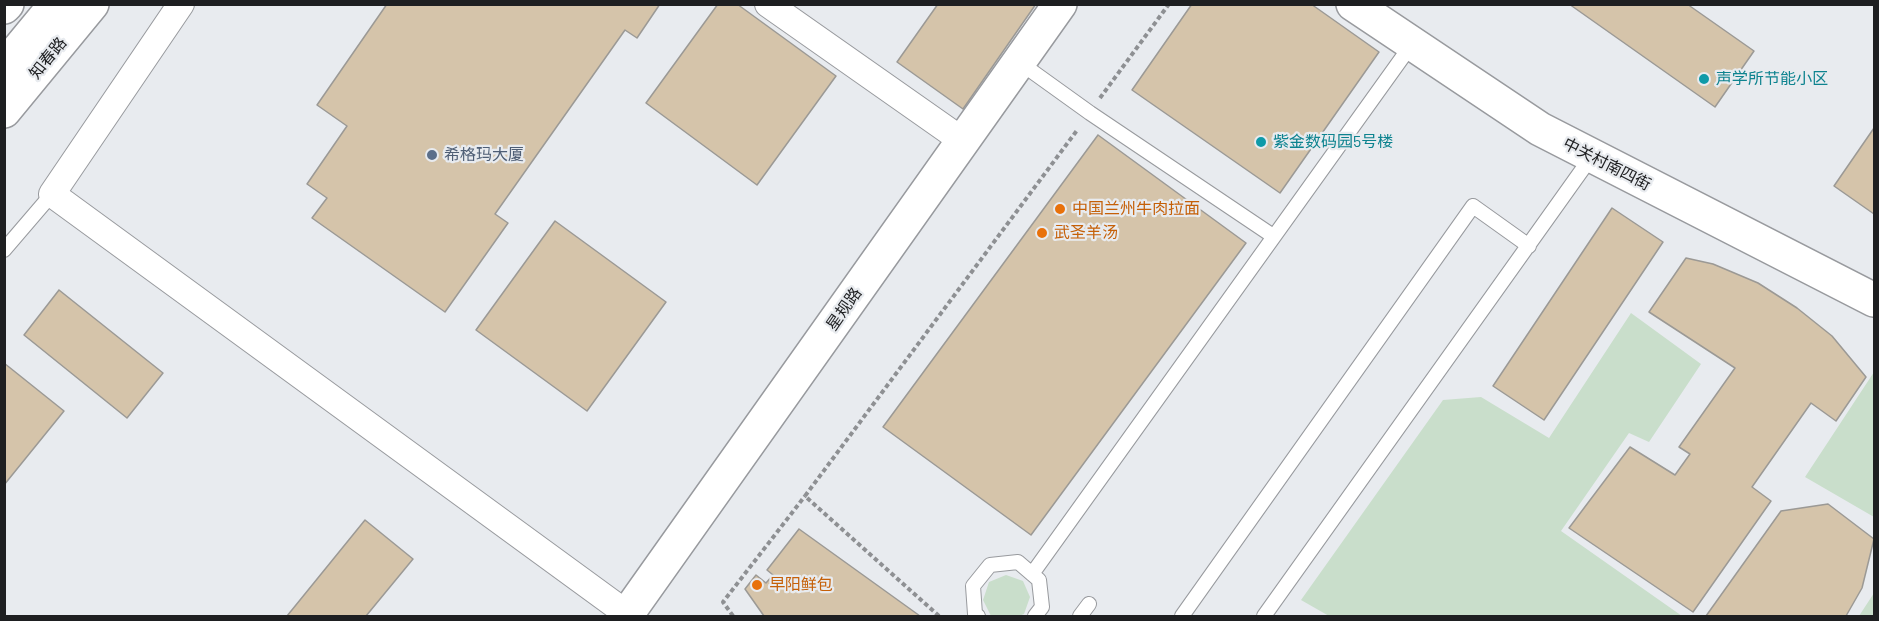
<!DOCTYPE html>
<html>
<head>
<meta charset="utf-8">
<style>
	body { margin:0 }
	#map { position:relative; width:1879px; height:621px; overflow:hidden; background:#e8ebef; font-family:Barlow,sans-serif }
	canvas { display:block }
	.frame { position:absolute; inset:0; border:6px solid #1e1f21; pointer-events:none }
</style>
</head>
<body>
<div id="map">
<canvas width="1879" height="621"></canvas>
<div class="frame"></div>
</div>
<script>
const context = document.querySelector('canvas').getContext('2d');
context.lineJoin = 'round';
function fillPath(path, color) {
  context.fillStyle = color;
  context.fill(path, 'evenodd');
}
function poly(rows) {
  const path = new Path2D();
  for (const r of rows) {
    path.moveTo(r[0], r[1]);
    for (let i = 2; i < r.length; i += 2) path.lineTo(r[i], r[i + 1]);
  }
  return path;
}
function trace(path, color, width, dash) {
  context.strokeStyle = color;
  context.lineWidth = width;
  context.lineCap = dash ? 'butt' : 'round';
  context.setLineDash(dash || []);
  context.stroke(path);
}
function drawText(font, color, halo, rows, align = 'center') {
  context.font = font + ' Barlow,"Noto Sans SC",sans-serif';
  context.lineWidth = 4.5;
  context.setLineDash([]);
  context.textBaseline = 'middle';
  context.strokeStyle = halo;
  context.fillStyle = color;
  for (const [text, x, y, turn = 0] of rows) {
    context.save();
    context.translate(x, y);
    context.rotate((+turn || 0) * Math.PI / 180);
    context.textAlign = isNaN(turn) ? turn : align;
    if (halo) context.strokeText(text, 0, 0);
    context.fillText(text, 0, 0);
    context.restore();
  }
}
const green = poly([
	[1631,313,1701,364,1649,442,1629,433,1561,531,1682,616,1329,616,1301,600,1443,400,1481,397,1549,438],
	[1874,372,1874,517,1805,477],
	[1006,575,1023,581,1030,597,1024,614,1019,616,991,616,983,600,989,582],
	[1874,593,1874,616,1859,616]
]);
const building = poly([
	[387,4,660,4,637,38,625,30,495,214,508,223,445,312,312,218,327,198,307,184,347,126,317,105,387,4],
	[718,4,737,4,836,76,757,185,646,103,718,4],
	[938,4,1036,4,963,109,897,62,938,4],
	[1192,4,1311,4,1379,52,1280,193,1132,90,1192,4],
	[1569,4,1687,4,1754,51,1715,107,1569,4],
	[1874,128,1874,214,1834,186,1874,128],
	[1098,135,1246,243,1031,535,883,427,1098,135],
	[1612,208,1663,242,1544,420,1493,386,1612,208],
	[555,221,666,302,587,411,476,330,555,221],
	[1686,258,1713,264,1758,283,1797,308,1832,336,1866,377,1836,421,1811,403,1752,487,1771,501,1693,612,1569,528,1630,447,1675,475,1690,454,1679,447,1735,368,1649,312,1686,258],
	[59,290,163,373,127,418,24,335,59,290],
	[4,363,64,411,4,485,4,363],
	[1828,504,1874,539,1862,588,1846,616,1706,616,1781,511,1828,504],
	[365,520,413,559,366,616,287,616,365,520],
	[799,529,920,616,764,616,745,589,756,575,766,583,773,575,767,570,799,529]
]);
const path = poly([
	[1100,98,1169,4],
	[733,616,723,602,805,496],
	[939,616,805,496,1078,129]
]);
const service = poly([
	[1019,62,1090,113,1273,236],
	[4,250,52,194],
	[1032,574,1412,44],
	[978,616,975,614,973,586,990,565,1018,562,1039,580,1042,607,1035,616],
	[1080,616,1089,604],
	[1182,616,1473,206,1529,246],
	[1264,616,1592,156]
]);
const minor = poly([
	[181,4,52,194,630,616],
	[768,4,963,141]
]);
const tertiary = poly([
	[1353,4,1540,129,1874,300],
	[4,111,92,4],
	[628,613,1060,4]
]);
const primary = poly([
	[4,7,7,4],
	[4,67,56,4]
]);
const markers = [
	[1704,79,6,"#0f9aa8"],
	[1261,142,6,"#0f9aa8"],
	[432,155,6,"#5c6f8a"],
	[1060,209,6,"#e8710a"],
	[1042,233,6,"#e8710a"],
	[757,585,6,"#e8710a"]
];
const streetNames = [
	["知春路",48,58,-51],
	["中关村南四街",1607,164,27],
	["星规路",844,309,-55]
];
const cultureNames = [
	["声学所节能小区",1716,79],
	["紫金数码园5号楼",1273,142]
];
const serviceNames = [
	["希格玛大厦",444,155]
];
const foodNames = [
	["中国兰州牛肉拉面",1072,209],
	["武圣羊汤",1054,233],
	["早阳鲜包",769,585]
];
fillPath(green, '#c9decb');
fillPath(building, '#d5c4aa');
trace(building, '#9b9995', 1.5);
trace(service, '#989a9e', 16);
trace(minor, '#989a9e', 28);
trace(tertiary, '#989a9e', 36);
trace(primary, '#989a9e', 36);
trace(path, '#8e9093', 4, [4.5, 3]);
trace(service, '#fff', 14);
trace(minor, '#fff', 26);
trace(tertiary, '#fff', 33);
trace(primary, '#fff', 33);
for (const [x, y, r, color] of markers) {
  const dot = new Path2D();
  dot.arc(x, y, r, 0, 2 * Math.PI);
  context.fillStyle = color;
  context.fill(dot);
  trace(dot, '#e8ebef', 2);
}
drawText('16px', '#1e1f21', '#e8ebef', streetNames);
drawText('16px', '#0d838f', '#e8ebef', cultureNames, 'left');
drawText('16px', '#4e5e75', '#e8ebef', serviceNames, 'left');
drawText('16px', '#c56008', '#e8ebef', foodNames, 'left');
</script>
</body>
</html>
